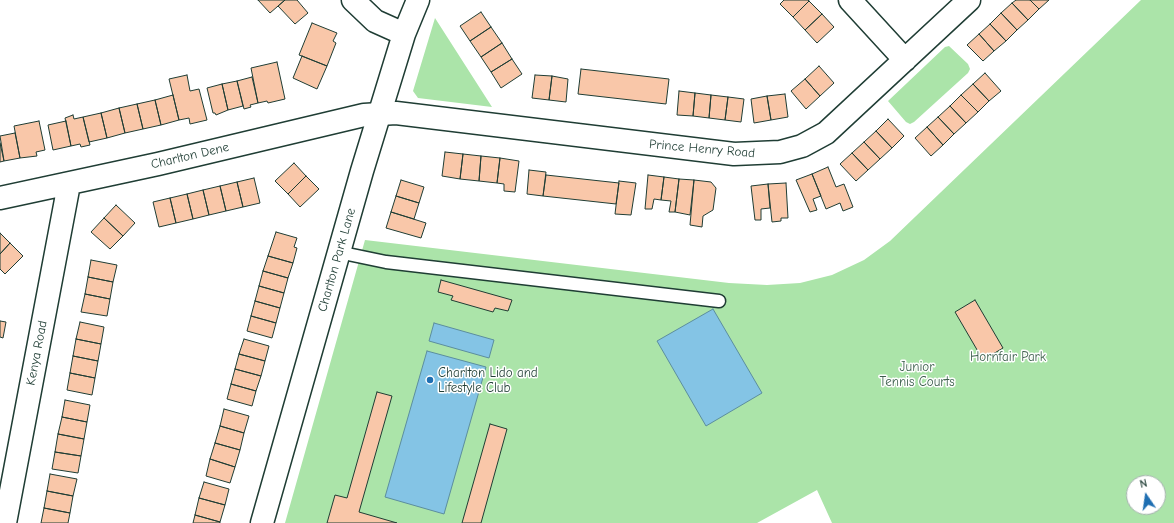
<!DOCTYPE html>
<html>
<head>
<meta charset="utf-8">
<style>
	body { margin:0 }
	#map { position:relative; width:1174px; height:523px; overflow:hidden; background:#fff; font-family:"Comic Neue",sans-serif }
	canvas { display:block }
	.north { position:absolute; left:1126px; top:475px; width:40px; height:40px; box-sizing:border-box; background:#fff; border:1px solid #a5b1ae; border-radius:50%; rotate:347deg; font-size:11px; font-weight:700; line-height:16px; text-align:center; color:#1f3d34 }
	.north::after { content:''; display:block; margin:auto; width:14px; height:18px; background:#1f6fb2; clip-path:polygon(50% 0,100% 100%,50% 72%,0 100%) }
</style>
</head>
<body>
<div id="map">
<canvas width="1174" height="523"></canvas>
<div class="north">N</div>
</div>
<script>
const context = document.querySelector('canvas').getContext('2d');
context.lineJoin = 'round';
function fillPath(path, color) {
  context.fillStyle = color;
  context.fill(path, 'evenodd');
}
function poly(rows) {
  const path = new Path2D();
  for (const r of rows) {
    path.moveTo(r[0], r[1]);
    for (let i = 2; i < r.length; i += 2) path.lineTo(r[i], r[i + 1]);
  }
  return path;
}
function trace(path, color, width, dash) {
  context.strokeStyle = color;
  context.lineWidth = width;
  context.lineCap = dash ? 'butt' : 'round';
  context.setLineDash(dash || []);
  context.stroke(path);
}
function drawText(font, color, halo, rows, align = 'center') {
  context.font = font + ' "Comic Neue",sans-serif';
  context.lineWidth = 3;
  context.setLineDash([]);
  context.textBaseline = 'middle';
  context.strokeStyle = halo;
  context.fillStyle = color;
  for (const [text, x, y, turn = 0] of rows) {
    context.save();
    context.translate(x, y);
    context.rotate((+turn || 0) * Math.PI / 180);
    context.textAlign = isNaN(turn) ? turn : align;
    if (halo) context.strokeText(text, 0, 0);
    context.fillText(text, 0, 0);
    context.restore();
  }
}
const green = poly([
	[1141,0,1174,0,1174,523,832,523,817,490,757,523,285,523,365,240,729,283,767,285,800,283,832,275,864,260,890,241],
	[1134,483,1158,483,1158,507,1134,507],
	[435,18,492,107,418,98,413,91],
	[949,46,968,64,970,69,968,73,914,122,910,124,906,122,888,101,945,47]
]);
const water = poly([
	[713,309,762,393,706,426,657,341,713,309],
	[434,323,494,340,489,358,429,341,434,323],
	[427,351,486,367,444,514,385,497,427,351]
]);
const building = poly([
	[258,0,285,0,270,13,258,0],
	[285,0,297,0,308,13,295,24,278,6,285,0],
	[784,0,808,0,809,1,793,17,780,4,784,0],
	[1016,0,1030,0,1039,9,1028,20,1012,3,1016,0],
	[1030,0,1049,0,1039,9,1030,0],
	[809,1,822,14,805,30,793,17,809,1],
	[1012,3,1028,20,1017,30,1001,13,1012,3],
	[481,12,491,27,470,41,460,26,481,12],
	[1001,13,1017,30,1006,41,990,24,1001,13],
	[822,14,834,27,817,43,805,30,822,14],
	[312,23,337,33,333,41,336,43,327,66,299,55,312,23],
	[990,24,1006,41,994,51,979,34,990,24],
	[491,27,502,43,481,57,470,41,491,27],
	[979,34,994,51,983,61,967,45,979,34],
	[502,43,512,59,491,72,481,57,502,43],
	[302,56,327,66,317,89,293,78,302,56],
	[512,59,522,74,501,88,491,72,512,59],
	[277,62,285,99,268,103,267,101,258,103,251,68,277,62],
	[819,66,834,83,820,96,805,79,819,66],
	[581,69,669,79,666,104,578,94,581,69],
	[985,73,1001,91,989,101,973,84,985,73],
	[187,75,190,91,199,89,207,120,190,124,189,118,179,120,169,79,187,75],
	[535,75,552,76,549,100,532,98,535,75],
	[552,76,568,79,566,102,549,100,552,76],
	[252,77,258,103,250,105,251,107,244,109,237,81,252,77],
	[805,79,820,96,806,109,791,91,805,79],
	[237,81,243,106,228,110,222,84,237,81],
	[222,84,228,110,216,115,215,113,213,113,207,88,222,84],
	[973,84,989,101,978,112,961,95,973,84],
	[679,91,695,93,693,116,677,115,679,91],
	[695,93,711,95,709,118,693,116,695,93],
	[785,94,788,117,771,120,767,96,785,94],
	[173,95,179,120,161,125,155,100,173,95],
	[711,95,728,97,725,120,709,118,711,95],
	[961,95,978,112,966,123,950,106,961,95],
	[767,96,771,120,754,123,751,99,767,96],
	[728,97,744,99,741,122,725,120,728,97],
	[155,100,161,125,143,129,137,104,155,100],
	[137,104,143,129,125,133,119,108,137,104],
	[950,106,966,123,954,134,938,117,950,106],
	[119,108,125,133,107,138,101,113,119,108],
	[101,113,107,138,89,142,83,117,101,113],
	[73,115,74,119,83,117,90,145,81,147,80,144,71,146,65,118,73,115],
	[938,117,954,134,943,145,927,127,938,117],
	[888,119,904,136,892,148,876,131,888,119],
	[39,121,45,150,36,152,37,156,20,158,14,126,39,121],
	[66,121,71,146,53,150,48,125,66,121],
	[927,127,943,145,931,156,915,138,927,127],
	[876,131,892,148,880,159,864,142,876,131],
	[15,133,20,158,4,161,0,136,15,133],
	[864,142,880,159,868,170,852,153,864,142],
	[0,143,4,161,0,162,0,143],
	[445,152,463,154,460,179,442,176,445,152],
	[852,153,868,170,856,181,840,164,852,153],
	[463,154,481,156,479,181,460,179,463,154],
	[481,156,500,158,497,183,479,181,481,156],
	[500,158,519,161,515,192,504,191,504,184,497,183,500,158],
	[294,163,306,176,288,194,275,181,294,163],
	[828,167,836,187,844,184,853,207,843,211,840,203,826,209,812,174,828,167],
	[529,170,546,172,543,196,527,194,529,170],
	[812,174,821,196,813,199,817,210,810,212,796,180,812,174],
	[546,175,619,183,616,204,543,196,546,175],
	[648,175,664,177,661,200,654,199,652,209,645,209,648,175],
	[306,176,319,189,300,207,288,194,306,176],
	[664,177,679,179,675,212,669,212,671,201,661,200,664,177],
	[254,178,260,203,243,207,237,182,254,178],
	[679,179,694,180,690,215,675,212,679,179],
	[401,180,424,187,419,203,396,196,401,180],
	[694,180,711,182,716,188,713,210,703,216,702,227,690,225,694,180],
	[619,181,636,183,631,215,615,214,619,181],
	[237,182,243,207,226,211,220,186,237,182],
	[786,183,788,218,781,218,781,221,772,222,768,184,786,183],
	[768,184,770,208,761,209,761,220,755,220,751,186,768,184],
	[220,186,226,211,209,215,203,190,220,186],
	[203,190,209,215,193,219,187,194,203,190],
	[187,194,193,219,176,223,170,198,187,194],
	[396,196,419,203,414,219,391,212,396,196],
	[170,198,176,223,159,227,153,202,170,198],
	[116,205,135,223,123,236,104,218,116,205],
	[391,212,426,223,421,238,386,228,391,212],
	[104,218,123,236,110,249,91,232,104,218],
	[276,232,297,238,294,247,297,248,293,263,268,256,276,232],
	[0,233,10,243,0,254,0,233],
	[10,243,23,256,5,274,0,269,0,254,10,243],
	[268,256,293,263,288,278,263,271,268,256],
	[91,260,117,265,113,282,88,277,91,260],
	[263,271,288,278,284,293,259,286,263,271],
	[88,277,113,282,110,299,85,294,88,277],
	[441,280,512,300,508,311,495,308,493,312,451,300,453,296,438,292,441,280],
	[259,286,284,293,280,308,255,301,259,286],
	[85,294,110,299,107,316,81,312,85,294],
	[975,300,1003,348,983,360,955,312,975,300],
	[255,301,280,308,276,323,251,316,255,301],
	[251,316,276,323,272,338,247,331,251,316],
	[0,321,6,322,3,338,0,337,0,321],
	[80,322,104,327,101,344,76,339,80,322],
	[76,339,101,344,98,361,73,356,76,339],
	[244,339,269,346,265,361,239,354,244,339],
	[239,354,265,361,261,376,235,369,239,354],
	[73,356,98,361,95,378,70,373,73,356],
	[235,369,261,376,256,391,231,384,235,369],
	[70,373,95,378,92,395,67,390,70,373],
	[231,384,256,391,252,406,227,399,231,384],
	[377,392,392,396,359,512,397,523,327,523,335,495,347,498,377,392],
	[65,400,90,405,87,422,62,417,65,400],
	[224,409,249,416,244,433,220,426,224,409],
	[62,417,87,422,84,439,58,434,62,417],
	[490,424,507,429,481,523,462,523,490,424],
	[220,426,244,433,240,450,215,443,220,426],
	[58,434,84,439,81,456,55,452,58,434],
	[215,443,240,450,235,467,210,459,215,443],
	[55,452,81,456,78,473,52,469,55,452],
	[210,459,235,467,230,483,206,476,210,459],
	[50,474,77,479,73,496,47,491,50,474],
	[204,482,229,489,225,505,199,498,204,482],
	[47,491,73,496,70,513,44,508,47,491],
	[199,498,225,505,220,522,195,515,199,498],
	[44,508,70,513,68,523,41,523,44,508],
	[195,515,220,522,220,523,193,523,195,515]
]);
const service = poly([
	[338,252,386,262,719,301]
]);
const minor = poly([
	[850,0,905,60],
	[0,198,158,164,364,115,396,113,734,154,780,152,802,146,826,133,969,0],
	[5,523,69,184]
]);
const tertiary = poly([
	[353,0,375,21,404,34],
	[262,523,362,171,404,34,418,0]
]);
const markers = [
	[430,380,4,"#1f6fb2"]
];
const streetNames = [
	["Prince Henry Road",702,149,5],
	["Charlton Dene",190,156,-13],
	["Charlton Park Lane",337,260,-74],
	["Kenya Road",37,353,-79]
];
const parkNames = [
	["Hornfair Park",1008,357],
	["Junior",917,367],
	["Tennis Courts",917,382]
];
const poiNames = [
	["Charlton Lido and",438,373],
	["Lifestyle Club",438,388]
];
fillPath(green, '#abe4a9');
fillPath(water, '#84c4e5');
trace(water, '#5c8e9e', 1);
fillPath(building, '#f9c7a9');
trace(building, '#1f3d34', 1);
trace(service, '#1f3d34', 15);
trace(minor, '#1f3d34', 25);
trace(tertiary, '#1f3d34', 25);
trace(service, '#fff', 12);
trace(minor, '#fff', 22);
trace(tertiary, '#fff', 22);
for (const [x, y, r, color] of markers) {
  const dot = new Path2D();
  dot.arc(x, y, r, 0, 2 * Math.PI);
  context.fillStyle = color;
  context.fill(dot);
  trace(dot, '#fff', 1.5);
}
drawText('13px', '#1f3d34', '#fff', streetNames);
drawText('13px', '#3b5e4b', '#fff', parkNames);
drawText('13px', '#1f3d34', '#fff', poiNames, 'left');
</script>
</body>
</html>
